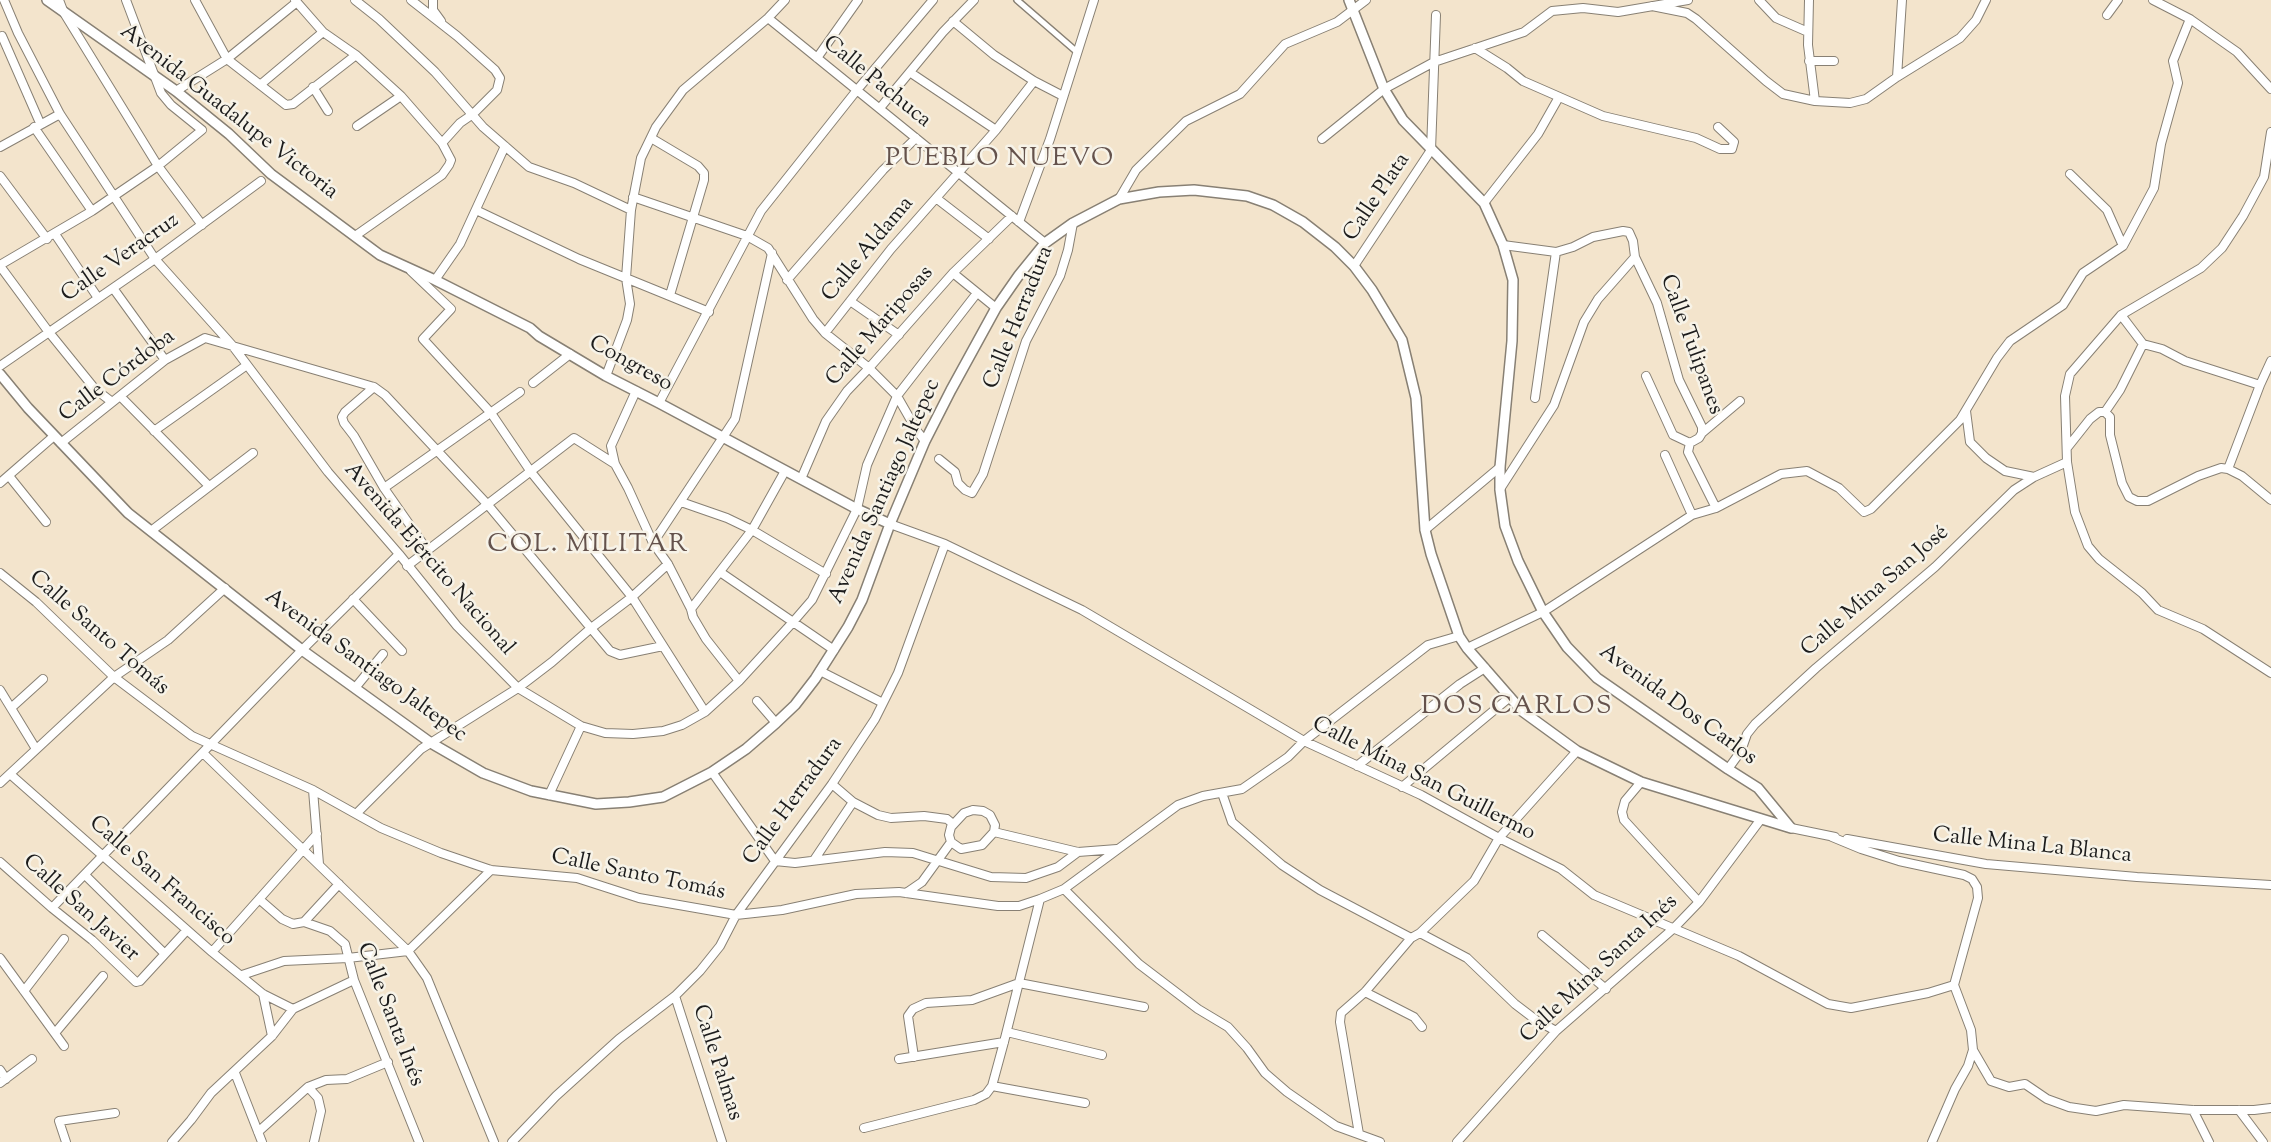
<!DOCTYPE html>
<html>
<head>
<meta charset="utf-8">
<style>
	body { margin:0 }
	canvas { display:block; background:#f3e4cc }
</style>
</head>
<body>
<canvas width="2271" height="1142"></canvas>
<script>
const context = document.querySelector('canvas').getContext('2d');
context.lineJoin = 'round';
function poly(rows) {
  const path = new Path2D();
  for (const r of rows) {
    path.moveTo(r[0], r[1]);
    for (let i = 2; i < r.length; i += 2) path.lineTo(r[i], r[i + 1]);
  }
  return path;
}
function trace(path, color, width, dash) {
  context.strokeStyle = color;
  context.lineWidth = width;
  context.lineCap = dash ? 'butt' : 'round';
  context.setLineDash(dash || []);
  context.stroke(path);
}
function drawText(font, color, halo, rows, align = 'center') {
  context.font = font + ' "Sorts Mill Goudy",serif';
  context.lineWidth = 5;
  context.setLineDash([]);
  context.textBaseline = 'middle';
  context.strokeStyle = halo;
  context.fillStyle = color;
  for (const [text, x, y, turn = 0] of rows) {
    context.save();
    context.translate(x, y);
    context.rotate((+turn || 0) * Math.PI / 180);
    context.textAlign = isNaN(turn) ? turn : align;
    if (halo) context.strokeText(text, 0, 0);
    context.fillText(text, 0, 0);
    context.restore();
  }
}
const pedestrian = poly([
	[1017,0,1077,52]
]);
const minor = poly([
	[4,0,18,33,60,114,155,259,232,345,328,472,399,554,457,626,518,688,581,726,605,733,633,734,663,731,682,725,705,712,739,681,793,622,812,600,857,509,867,465,897,396,977,293],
	[59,0,64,13,158,166,202,225],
	[195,0,227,59,286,105,293,104,356,55],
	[295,0,323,32,356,55,401,96,442,143,451,160,449,165,442,175,355,236],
	[355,0,379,19,435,72,483,127,529,167,574,183,631,210],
	[411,0,457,36,495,70,500,78,497,90,473,114,460,123,442,143],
	[433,0,433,10,441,21],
	[1759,0,1776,18,1808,32],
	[1809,0,1808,45,1815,101],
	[2153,0,2190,19,2237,52,2271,89],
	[1652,6,1687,13,1696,19,1766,81,1783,94,1815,101,1850,103,1866,99,1897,77,1960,38,1976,20,1986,0],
	[2107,15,2118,0],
	[768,18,1045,243],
	[953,21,994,55,1034,81,1063,96],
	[2,36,40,123],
	[1475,48,1507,68,1523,81,1603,116,1696,138,1720,149,1732,149,1734,142,1718,127],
	[817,58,858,0],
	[1809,61,1834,61],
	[911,73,996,130],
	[1897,77,1902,0],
	[260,85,323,32],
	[313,87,328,111],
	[176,91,227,59,297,2],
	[880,108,943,32,974,0],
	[357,126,401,96],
	[34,127,92,211],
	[2271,132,2264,177,2243,216,2222,248,2201,268,2121,315,2070,374,2065,396,2067,462,2075,512,2088,546,2099,559,2142,593,2158,610,2203,629,2271,673],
	[651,138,698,166,704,173,704,180,670,295],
	[1322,139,1384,89,1434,62,1524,32,1552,11,1583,8,1618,12,1688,0],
	[0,147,60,114],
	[2070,174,2107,210,2123,246],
	[0,176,47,239],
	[633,197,747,236,768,248,813,319,825,333,869,368,897,396,917,431,925,441],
	[936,198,989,239],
	[1119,199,1136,170,1186,121,1240,94,1285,44,1337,22,1366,0],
	[1484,203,1538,134,1559,97],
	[476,210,579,259,709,312],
	[1019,222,1050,139,1094,0],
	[55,234,98,298],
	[1503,245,1556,252,1573,247,1593,237,1623,231,1629,232,1633,241,1635,257,1657,303,1679,380,1702,427,1702,433,1699,438,1690,443],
	[0,265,92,211,158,166,202,130,171,105,161,93,126,0],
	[0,266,48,331,95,389,112,402],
	[1354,266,1431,150,1436,15],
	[411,271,451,309,423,339,491,413,531,472,632,597,705,712],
	[953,273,996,308],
	[435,280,460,244,505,146],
	[787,280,883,170,916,138],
	[113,288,165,360],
	[850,301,899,335],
	[2121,315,2143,344,2162,349,2185,361,2260,385],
	[825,333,891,249,996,130,1034,81],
	[0,366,155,259,261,181],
	[606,376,627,320,630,304,626,278,631,210,641,158,656,127,683,90,768,18,785,0],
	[1646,376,1673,435,1690,443],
	[533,383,570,354],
	[374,387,345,412,342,417,344,423,354,436,384,488,428,551],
	[636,391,611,446,615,464,628,488,653,543,668,564,691,609,693,617,706,639,739,681],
	[120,396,209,486],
	[1535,398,1556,252],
	[659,403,761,211,857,90,933,0],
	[1966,411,1970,442,1986,458,2005,471,2034,477],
	[2105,412,2120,390,2143,344],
	[154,431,247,365],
	[1702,433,1740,401],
	[61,443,165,360,205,338,374,387,385,395,488,505,610,651,620,655,663,646],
	[1690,443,1688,452,1716,508],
	[2067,448,2090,419,2099,412,2105,412,2110,417,2110,435,2122,483,2129,497,2137,501,2148,501,2198,476,2221,468,2228,469,2242,476,2271,500],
	[1665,455,1692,515],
	[939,459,955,472,958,483,965,490,972,493,983,474,1026,341,1060,276,1068,250,1073,223],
	[2228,469,2260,385,2271,361],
	[9,476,46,522],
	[801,479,826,421,847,391,869,368,953,273,1012,216],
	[0,483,54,436],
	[384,488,520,392],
	[1500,489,1554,405,1584,322,1598,299,1635,257],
	[681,502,727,518,752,530,826,574],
	[890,524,945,544,1082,610,1304,741,1421,795,1499,838,1561,869,1594,895,1739,956,1828,1004,1851,1008,1928,993,1954,985],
	[1425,530,1500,467],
	[151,531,253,453],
	[653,543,735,419,772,253],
	[407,566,574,438,615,464],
	[720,572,834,650],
	[0,573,36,602,114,677,192,736,313,790,381,828,441,853,491,870,577,878,639,898,736,915,782,910,856,894,899,892,998,906,1019,906,1040,899,1064,889,1178,805,1203,796,1242,789,1288,757,1304,741,1428,645,1459,636],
	[353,599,402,651],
	[691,609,752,530,785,471],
	[1467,648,1543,612,1692,515,1716,508,1781,474,1807,471,1839,488,1864,512,1871,509,1960,420,1997,358,2010,341,2063,305,2083,273,2123,246,2154,188,2161,144,2178,83,2173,61,2190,19],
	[820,671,883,703],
	[355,688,383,654],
	[0,690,36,749],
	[757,701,776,723],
	[11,708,43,679],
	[203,753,408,951,427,978,494,1142],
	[1357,766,1460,684,1485,668],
	[1728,769,1741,751,1747,734,1755,724,1816,668,1935,567,2014,490,2034,477,2067,462],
	[712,772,775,861,795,863,885,852,913,853,991,877,1026,878,1058,867,1078,852],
	[10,774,212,952,263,994,293,1009],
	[1641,782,1625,801,1622,812,1624,820,1699,902],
	[0,783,114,677,168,640,225,588],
	[832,784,853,802,878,815,891,818,924,816,947,819,953,824],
	[1402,787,1510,697],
	[313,790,319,864],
	[1222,793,1232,822,1282,865,1320,890,1411,938],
	[549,795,581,726],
	[973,810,983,811,990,815,995,825,994,832,982,845,961,849,951,842,949,835,951,827,964,813,973,810],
	[356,814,421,749,518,688,552,662,590,629,632,597,668,564],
	[1791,828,1835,837],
	[994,832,1078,852,1117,849],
	[1832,837,1861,849,1899,861,1964,875,1972,879,1977,887,1978,898,1954,985,1971,1030,1973,1050,1991,1081,2009,1087,2025,1084,2047,1099,2069,1107,2096,1111,2124,1105,2193,1110,2254,1110,2271,1108],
	[1847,839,1986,864,2137,877,2271,885],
	[814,860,853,802],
	[0,862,52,908,92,940,136,982,140,981,187,930],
	[85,875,165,954],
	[1064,889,1139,964,1198,1009,1228,1027,1247,1048,1265,1073,1287,1092,1336,1126,1380,1142],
	[906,893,922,882,951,842],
	[259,899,282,919,293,924,304,922,330,931,345,944,354,980,419,1142],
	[52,908,302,650,399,554],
	[304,922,339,884],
	[1420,933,1467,958,1515,1004,1536,1020,1556,1031],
	[1542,935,1606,989],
	[212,952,317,834],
	[0,958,64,1046],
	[242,975,284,961,348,958,408,951,491,870],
	[24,991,64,939],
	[1365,992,1414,1017,1422,1027],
	[263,994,272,1036],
	[675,996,722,1142],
	[1007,1032,1102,1055],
	[55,1033,103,976],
	[914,1057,908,1016,913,1009,926,1003,972,1000,1019,983,1144,1007],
	[899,1059,1004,1042],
	[0,1070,6,1079],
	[235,1073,262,1142],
	[0,1083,32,1059],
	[992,1086,1085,1103],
	[308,1087,318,1098,321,1111,314,1142],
	[2193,1110,2209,1142],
	[2239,1110,2263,1142],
	[864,1128,974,1100,986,1094,992,1086,1004,1042,1040,899],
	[258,1132,308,1087,326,1080,347,1079,388,1062],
	[1359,1134,1340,1022,1341,1013,1365,992,1411,938,1420,933,1474,881,1499,838,1577,751],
	[66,1142,59,1121,115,1113],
	[172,1142,191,1120,211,1093,272,1036,293,1009,354,980],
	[512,1142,556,1096,619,1039,675,996,700,971,720,946,736,915,832,784,875,719,898,673,945,544],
	[1457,1142,1556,1031,1674,928,1699,902,1761,819],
	[1932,1142,1955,1089,1968,1066,1973,1050]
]);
const tertiary = poly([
	[47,0,176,91,229,134,271,174,380,255,435,280,530,328,539,336,606,376,659,403,857,509,890,524],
	[1349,0,1384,89,1403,120,1484,203,1503,245,1513,280,1512,341,1500,467,1500,490,1505,526,1518,561,1543,612,1567,647,1597,678,1728,769,1758,788,1791,828],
	[0,374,28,408,128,513,302,650,431,743,483,773,531,791,596,804,629,802,663,797,712,772,746,749,776,723,795,705,815,679,848,627,862,600,890,524,925,441,951,390,996,308,1019,275,1045,243,1073,223,1119,199,1159,192,1194,190,1247,196,1273,205,1303,222,1335,247,1354,266,1372,290,1402,340,1416,398,1425,530,1431,554,1459,636,1467,648,1522,711,1577,751,1641,782,1791,828]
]);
const streetNames = [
	["Calle Pachuca",876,83,39],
	["Avenida Guadalupe Victoria",228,113,38],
	["Calle Plata",1378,198,-56],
	["Calle Aldama",869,250,-50],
	["Calle Veracruz",121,259,-35],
	["Calle Herradura",1020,318,-68],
	["Calle Mariposas",881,327,-49],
	["Calle Tulipanes",1690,345,70],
	["Congreso",630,365,29],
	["Calle Córdoba",118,377,-37],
	["Avenida Santiago Jaltepec",886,492,-66],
	["Avenida Ejército Nacional",428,560,49],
	["Calle Mina San José",1876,592,-41],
	["Calle Santo Tomás",98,634,41],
	["Avenida Santiago Jaltepec",365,667,36],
	["Avenida Dos Carlos",1677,706,36],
	["Calle Mina San Guillermo",1423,780,27],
	["Calle Herradura",794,802,-54],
	["Calle Mina La Blanca",2032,847,6],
	["Calle Santo Tomás",638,876,12],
	["Calle San Francisco",161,882,41],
	["Calle San Javier",80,909,42],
	["Calle Mina Santa Inés",1600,970,-43],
	["Calle Santa Inés",389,1015,69],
	["Calle Palmas",716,1063,72]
];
const quarterNames = [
	["PUEBLO NUEVO",1000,161],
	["COL. MILITAR",588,547],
	["DOS CARLOS",1517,709]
];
trace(pedestrian, '#888074', 8);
trace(minor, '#888074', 10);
trace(tertiary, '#888074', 12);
trace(pedestrian, '#fff', 5);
trace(minor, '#fff', 8);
trace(tertiary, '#fff', 9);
drawText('22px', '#1c1c1c', '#f7f3e8', streetNames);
context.letterSpacing = '1.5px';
drawText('26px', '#64524c', '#f7f3e8', quarterNames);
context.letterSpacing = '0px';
</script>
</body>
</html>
